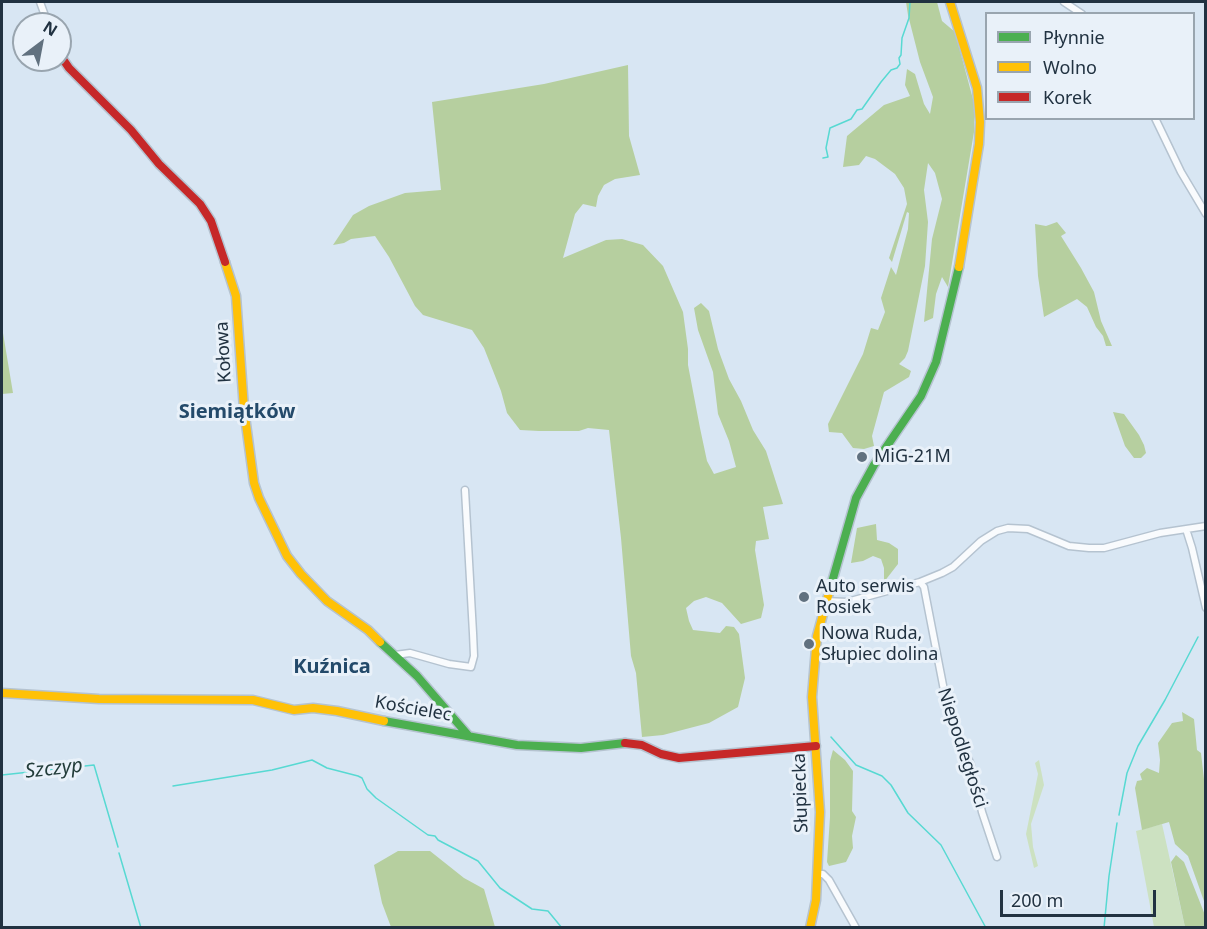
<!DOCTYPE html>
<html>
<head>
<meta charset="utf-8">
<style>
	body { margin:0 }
	#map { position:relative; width:1207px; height:929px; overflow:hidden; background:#d8e6f3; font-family:"Noto Sans",sans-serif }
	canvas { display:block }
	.frame { position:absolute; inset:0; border:3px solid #213241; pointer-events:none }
	.legend { position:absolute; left:985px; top:12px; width:210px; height:108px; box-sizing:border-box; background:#e9f1f9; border:2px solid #99a5af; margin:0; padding:8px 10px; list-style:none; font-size:18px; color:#213241 }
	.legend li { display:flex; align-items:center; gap:12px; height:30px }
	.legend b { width:30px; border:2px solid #99a5af }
	.north { position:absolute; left:12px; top:12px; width:60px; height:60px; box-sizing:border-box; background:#e9f1f9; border:2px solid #99a5af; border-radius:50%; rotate:32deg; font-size:16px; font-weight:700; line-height:24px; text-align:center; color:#213241 }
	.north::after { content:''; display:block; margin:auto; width:21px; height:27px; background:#61717f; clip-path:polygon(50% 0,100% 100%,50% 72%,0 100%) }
	.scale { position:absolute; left:1000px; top:890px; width:156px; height:27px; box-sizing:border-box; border:3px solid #213241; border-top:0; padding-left:8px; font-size:18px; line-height:21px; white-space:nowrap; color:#213241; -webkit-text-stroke:4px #e9f1f9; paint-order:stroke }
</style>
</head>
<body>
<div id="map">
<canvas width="1207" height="929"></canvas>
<div class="frame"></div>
<ul class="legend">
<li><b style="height:8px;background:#4caf50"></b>Płynnie</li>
<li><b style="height:8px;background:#ffc107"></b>Wolno</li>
<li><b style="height:8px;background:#c62828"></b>Korek</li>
</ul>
<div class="north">N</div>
<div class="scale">200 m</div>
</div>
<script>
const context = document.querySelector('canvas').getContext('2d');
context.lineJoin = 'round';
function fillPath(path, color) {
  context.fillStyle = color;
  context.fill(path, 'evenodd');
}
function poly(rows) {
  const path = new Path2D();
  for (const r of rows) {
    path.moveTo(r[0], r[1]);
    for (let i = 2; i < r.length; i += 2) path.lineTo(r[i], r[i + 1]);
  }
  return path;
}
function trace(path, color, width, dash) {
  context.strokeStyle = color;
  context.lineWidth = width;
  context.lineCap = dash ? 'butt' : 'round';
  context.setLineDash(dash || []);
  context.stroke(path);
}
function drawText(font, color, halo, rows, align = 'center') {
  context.font = font + ' "Noto Sans",sans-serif';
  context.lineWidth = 6;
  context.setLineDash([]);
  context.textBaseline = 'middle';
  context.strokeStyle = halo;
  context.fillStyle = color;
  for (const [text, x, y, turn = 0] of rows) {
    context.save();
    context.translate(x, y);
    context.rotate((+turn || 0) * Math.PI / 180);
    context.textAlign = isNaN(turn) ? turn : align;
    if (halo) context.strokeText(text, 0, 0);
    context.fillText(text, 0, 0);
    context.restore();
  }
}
const green = poly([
	[1039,760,1044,785,1031,824,1033,847,1038,866,1034,868,1026,834,1038,774,1035,763],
	[1162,824,1185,927,1154,927,1136,831]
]);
const forest = poly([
	[906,2,937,2,942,21,955,32,974,103,974,132,948,287,942,277,936,294,933,318,924,322,932,239,942,199,935,173,928,163,924,190,928,222,925,266,908,351,905,358,899,364,911,371,909,377,884,392,872,436,874,446,864,449,853,448,842,433,829,432,828,424,863,354,871,328,878,330,885,312,881,298,891,267,896,275,908,229,909,213,907,212,892,262,889,258,907,204,904,188,895,174,875,159,866,156,859,165,843,167,847,136,884,105,910,96,905,85,907,69,915,74,924,104,930,114,933,97,920,62,908,15],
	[628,65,629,136,640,175,615,179,604,185,598,196,596,207,583,204,575,214,563,258,606,240,622,239,643,245,663,266,683,312,688,349,688,365,700,428,707,461,714,474,736,467,729,441,718,414,713,372,698,330,694,308,701,303,709,311,718,349,729,379,741,401,753,430,766,451,783,504,763,507,769,539,756,541,755,550,764,605,761,618,741,624,722,603,706,597,694,601,686,608,689,621,693,630,720,633,726,626,734,627,739,634,745,678,738,707,709,723,663,735,642,737,636,673,631,656,621,538,609,430,588,428,579,431,539,431,520,430,507,413,501,391,484,348,472,330,423,315,415,306,389,257,375,236,351,239,344,243,333,245,353,215,369,206,405,193,441,190,432,102,544,84],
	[1057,222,1066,233,1061,236,1081,268,1094,292,1101,321,1112,346,1106,346,1103,336,1096,327,1087,307,1077,299,1044,317,1038,276,1035,224,1046,226],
	[2,327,13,393,2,394],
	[1113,412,1124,414,1139,435,1144,445,1146,453,1141,458,1134,458,1125,446],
	[876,524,877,540,889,543,898,549,898,564,884,582,884,568,881,559,873,556,863,561,851,563,857,528],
	[1182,712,1194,719,1197,750,1201,753,1205,788,1205,904,1188,856,1175,844,1169,822,1142,830,1135,788,1137,781,1142,780,1140,774,1147,768,1159,773,1160,760,1158,743,1172,723,1183,721],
	[833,750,845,760,853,771,852,811,856,817,852,836,853,848,846,862,829,866,827,862,830,817,830,761],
	[398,851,430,851,464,878,484,889,495,927,391,927,382,903,374,865],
	[1176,855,1184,862,1205,915,1205,927,1185,927,1171,862]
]);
const stream = poly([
	[823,158,828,157,826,148,830,128,851,119,857,110,862,109,881,82,891,70,897,68,900,64,899,58,901,55,902,38,909,18,910,2],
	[831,737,856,765,882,776,891,785,908,813,941,845,986,928],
	[2,775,94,765,118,847],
	[173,786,272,770,312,760,327,768,358,776,362,778,367,789,376,798,428,835,435,836,438,840,478,861,500,888,532,909,548,911,562,928],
	[1119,815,1127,773,1138,746,1165,700,1198,637],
	[119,853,141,928],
	[1104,928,1109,876,1117,823]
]);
const street = poly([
	[40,2,48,24],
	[1064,2,1082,14],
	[1155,118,1181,172,1206,214],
	[1186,529,1192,548,1206,608],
	[920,582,924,587,948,711,971,765,982,812,997,857],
	[826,601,847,602,920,582,942,573,953,567,981,541,997,531,1008,528,1028,529,1069,546,1089,548,1104,548,1160,533,1206,526],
	[395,655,410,653,449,664,471,667,474,656,473,633,465,490],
	[817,874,823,874,829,880,856,928]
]);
const fast = poly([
	[830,589,856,498,874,465,921,396,936,362,959,267],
	[380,642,417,676,468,735],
	[384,721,517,745,581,748,625,743]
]);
const slow = poly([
	[950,2,977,88,980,122,979,144,959,267],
	[225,262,236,296,244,409,254,483,259,498,287,556,301,574,327,601,368,630,380,642],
	[2,693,99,699,253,700,294,710,313,708,337,711,384,721],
	[810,928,816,900,820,812,812,697,817,636,830,589]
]);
const jam = poly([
	[60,55,69,68,131,130,159,164,200,204,211,221,225,262],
	[625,743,642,745,661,754,679,758,816,746]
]);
const markers = [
	[862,457,6,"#61717f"],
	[804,597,6,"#61717f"],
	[809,644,6,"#61717f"]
];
const streetNames = [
	["Kołowa",224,352,-93],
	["Kościelec",413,709,10],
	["Niepodległości",962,748,72],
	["Słupiecka",801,793,-92]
];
const poiNames = [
	["MiG-21M",874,457],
	["Auto serwis",816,587],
	["Rosiek",816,608],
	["Nowa Ruda,",821,634],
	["Słupiec dolina",821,655]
];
const neighbourhoodNames = [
	["Siemiątków",237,412],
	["Kuźnica",332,667]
];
const waterNames = [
	["Szczyp",54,769,-6]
];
fillPath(green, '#cce1c1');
fillPath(forest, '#b6cf9f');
trace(stream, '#57d9d2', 1.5);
trace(street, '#b5c3d0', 9);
trace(fast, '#b5c3d0', 11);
trace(slow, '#b5c3d0', 11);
trace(jam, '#b5c3d0', 11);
trace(street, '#f9fbfd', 6);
trace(fast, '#4caf50', 8);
trace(slow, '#ffc107', 8);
trace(jam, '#c62828', 8);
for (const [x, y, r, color] of markers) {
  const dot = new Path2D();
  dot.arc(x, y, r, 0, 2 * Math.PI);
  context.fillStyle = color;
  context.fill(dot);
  trace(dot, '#e9f1f9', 2);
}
drawText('18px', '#213241', '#e9f1f9', streetNames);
drawText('18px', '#213241', '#e9f1f9', poiNames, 'left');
drawText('bold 20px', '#244a6a', '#e9f1f9', neighbourhoodNames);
drawText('italic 20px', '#233d3a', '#e9f1f9', waterNames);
</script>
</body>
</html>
